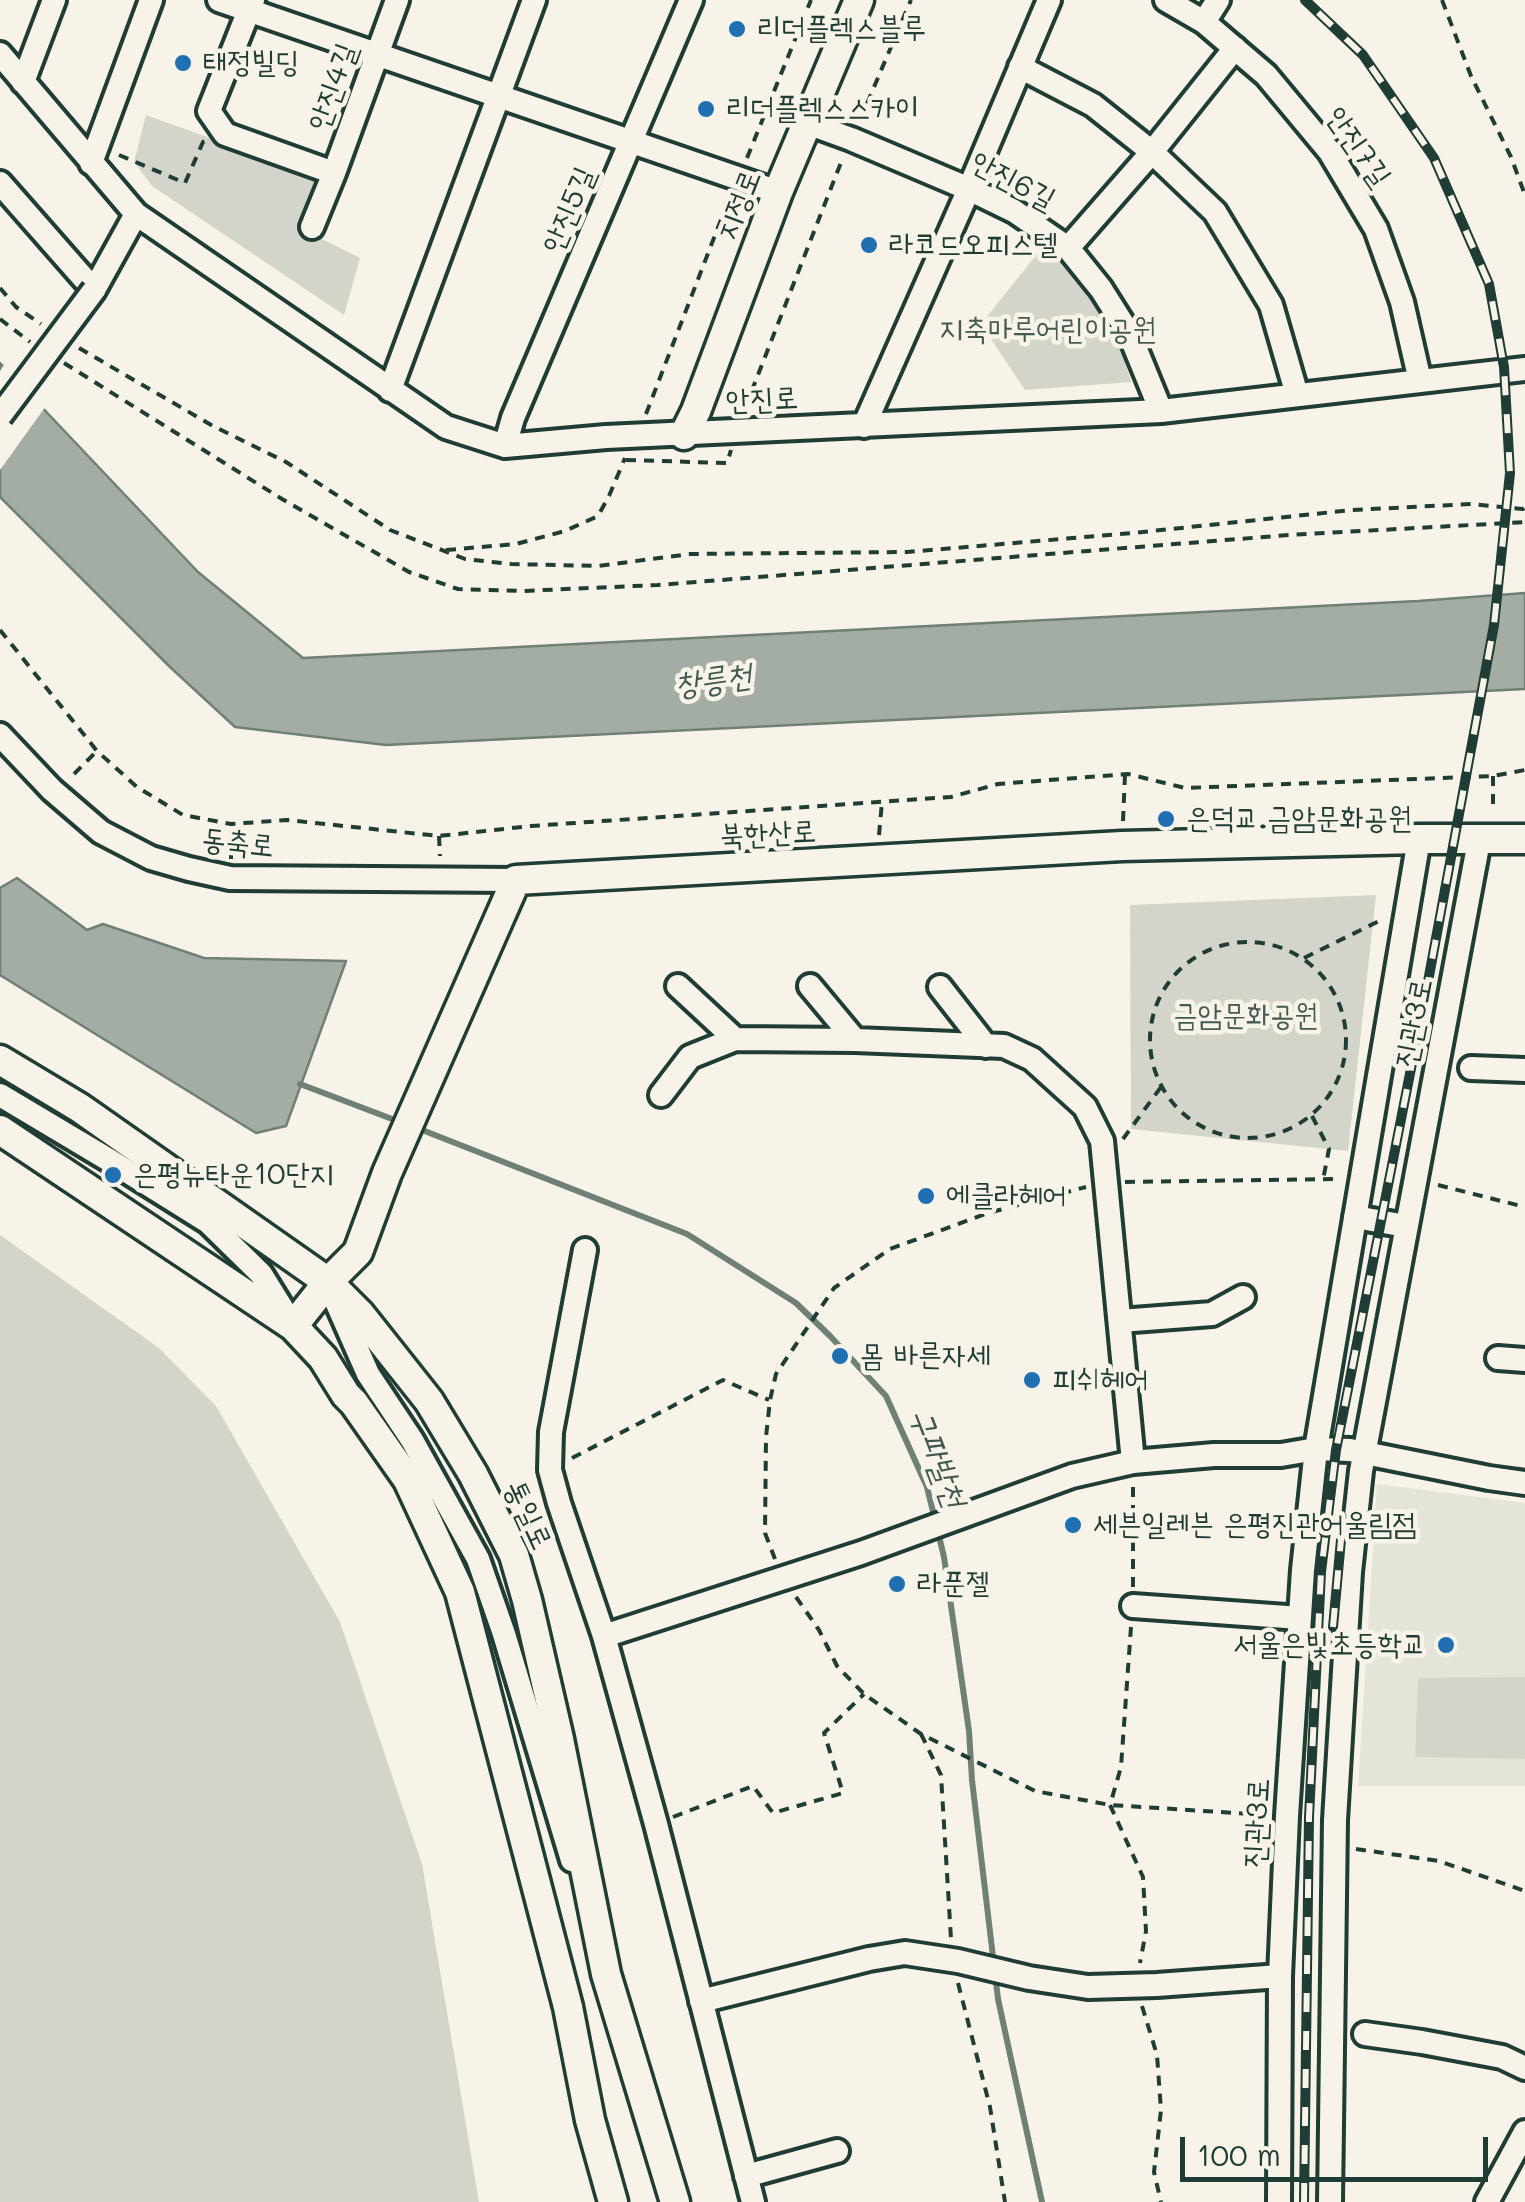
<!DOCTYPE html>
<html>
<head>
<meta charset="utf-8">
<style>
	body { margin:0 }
	#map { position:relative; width:1525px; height:2202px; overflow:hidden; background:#f7f3e8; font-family:Mali,sans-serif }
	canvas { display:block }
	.scale { position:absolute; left:1180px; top:2137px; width:308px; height:45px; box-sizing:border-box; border:5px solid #1f3d34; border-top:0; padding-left:12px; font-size:30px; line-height:35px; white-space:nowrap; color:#1f3d34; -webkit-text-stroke:8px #f7f3e8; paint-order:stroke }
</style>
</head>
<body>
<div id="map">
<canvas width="1525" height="2202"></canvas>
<div class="scale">100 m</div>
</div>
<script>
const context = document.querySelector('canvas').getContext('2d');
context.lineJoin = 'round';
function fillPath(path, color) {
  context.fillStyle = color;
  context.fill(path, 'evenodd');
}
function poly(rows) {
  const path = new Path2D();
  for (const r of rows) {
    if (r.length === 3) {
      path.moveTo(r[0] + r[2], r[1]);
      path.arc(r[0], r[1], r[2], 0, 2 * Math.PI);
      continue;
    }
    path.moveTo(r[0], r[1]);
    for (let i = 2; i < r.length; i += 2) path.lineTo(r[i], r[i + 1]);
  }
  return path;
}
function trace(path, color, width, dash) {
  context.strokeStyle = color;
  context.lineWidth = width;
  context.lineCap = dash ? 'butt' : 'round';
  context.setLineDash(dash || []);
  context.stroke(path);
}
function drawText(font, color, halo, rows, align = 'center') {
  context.font = font + ' Mali,"Poor Story",sans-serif';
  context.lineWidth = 9;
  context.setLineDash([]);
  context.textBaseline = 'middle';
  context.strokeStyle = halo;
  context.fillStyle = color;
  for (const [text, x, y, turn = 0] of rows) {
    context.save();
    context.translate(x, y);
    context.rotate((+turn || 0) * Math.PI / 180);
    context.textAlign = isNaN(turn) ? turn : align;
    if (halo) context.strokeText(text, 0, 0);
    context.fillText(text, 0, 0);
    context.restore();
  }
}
const built = poly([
	[1377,1484,1525,1503,1525,1786,1358,1786]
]);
const green = poly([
	[146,115,320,178,302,229,360,258,344,315,152,186,134,162],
	[1045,244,1082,287,1120,345,1131,382,1025,390,981,324],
	[1376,895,1348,1151,1131,1129,1130,905],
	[0,1235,159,1348,216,1406,340,1622,422,1864,479,2202,0,2202],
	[1525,1677,1525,1759,1415,1757,1418,1678]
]);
const water = poly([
	[0,363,198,572,303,658,1418,601,1525,593,1525,689,386,745,235,727,170,667,0,497,0,363],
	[17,878,87,930,103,924,204,958,346,961,286,1126,256,1133,0,975,0,888,17,878]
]);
const pier = poly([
	[6,362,46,406,0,470,0,371]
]);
const stream = poly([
	[300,1084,400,1122],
	[417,1128,687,1234,796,1303,830,1336,886,1396,927,1487,935,1520],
	[938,1532,944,1557,969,1731,972,1780,998,1999,1042,2202]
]);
const path = poly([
	[1442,0,1471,76,1511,157,1525,195],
	[860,120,911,0],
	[119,155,185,183,203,142,206,141],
	[747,158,811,0],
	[0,288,16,307,41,324],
	[0,319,30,342],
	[79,348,213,426,286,462,390,530,465,559,511,564,598,566,690,554,907,552,1133,533,1352,510,1471,504,1523,509,1525,507],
	[64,363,282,499,409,572,458,589,522,591,658,585,1289,535,1525,522],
	[745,408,842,160],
	[646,414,729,199],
	[626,460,727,463,731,450],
	[446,550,516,544,565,531,598,516,609,496,625,458],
	[0,630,97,751,137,787,183,815,231,824,287,820,439,836,531,826,951,797,998,784,1128,774,1185,788,1493,776,1525,770],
	[74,774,97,751],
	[1493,776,1493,810],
	[1123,821,1125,775],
	[879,835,882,802],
	[439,836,440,856],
	[231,859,231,824],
	[1248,1040,98],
	[1304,958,1381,920],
	[1312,1116,1329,1149,1323,1180],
	[1123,1139,1161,1087],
	[1125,1182,1340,1179],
	[1438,1185,1525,1207],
	[572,1458,723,1380,769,1400],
	[775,1559,765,1533,766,1437,770,1400,776,1374,834,1288,890,1249,988,1213,1086,1187],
	[1133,1587,1133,1482],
	[796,1597,819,1630,837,1666,864,1694,921,1734,1035,1791,1110,1805,1268,1815],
	[1131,1627,1121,1767,1110,1805,1143,1877,1146,1931,1140,1963],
	[921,1734,941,1775,951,1939],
	[673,1817,753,1786,773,1813,843,1793,824,1733,864,1694],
	[1356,1849,1439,1861,1525,1891],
	[958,1983,990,2107,1005,2202],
	[1142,2006,1157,2055,1161,2110,1154,2172,1161,2202]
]);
const minor = poly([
	[219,0,778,192],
	[253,0,209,111,225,134,334,173,397,0],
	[1166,0,1204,22,1266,75,1330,152,1376,229,1402,302,1420,381],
	[1204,22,1218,0],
	[0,54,136,214,446,427,505,446,606,437,1161,411,1525,369],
	[1020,67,1093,105,1152,152,1215,212,1271,305,1297,395],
	[23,82,54,0],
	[807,123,851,139,969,189,1014,211,1068,248,1101,289,1130,335,1161,411],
	[91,163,151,0],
	[0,183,94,290,136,214],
	[312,227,334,173],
	[1068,248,1152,152,1235,48],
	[390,390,534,0],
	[864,426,969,189,1049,0],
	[505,446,513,418,691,0],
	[0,735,52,790,101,832,151,858,189,869,230,878,516,880],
	[678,986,735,1039],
	[810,986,855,1040],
	[940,987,986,1046],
	[1471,1068,1525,1070],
	[0,1095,109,1160,208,1222,261,1274,292,1324],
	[661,1095,690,1057,735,1039,855,1040,1004,1046,1032,1059,1085,1107,1102,1141,1133,1462],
	[1355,1217,1406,1226],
	[585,1250,551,1432,550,1470,559,1503,604,1636],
	[331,1290,368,1374,412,1440,478,1559,504,1634,572,1860],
	[1120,1321,1212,1314,1243,1297],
	[1498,1358,1525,1360],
	[1133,1606,1300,1618],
	[701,2001,869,1959,905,1953,958,1961,1029,1978,1088,1987,1157,1985,1280,1976],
	[1365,2034,1422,2042,1502,2057,1525,2068],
	[746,2176,837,2151],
	[753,2202,656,1824,604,1636,861,1553,1072,1476,1133,1462,1214,1455,1281,1455,1316,1449,1350,1450,1489,1478,1525,1483],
	[1279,2202,1280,1976,1287,1816,1303,1570,1316,1449,1419,839],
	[1330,2202,1335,1820,1350,1572,1361,1471,1479,841],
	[1487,2202,1525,2132]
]);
const major = poly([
	[684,435,696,411,778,192,859,0],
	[0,1060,80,1108,328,1282,360,1314,429,1401,473,1474,514,1555,527,1600,559,1739,606,1974,675,2202],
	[0,1130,293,1326,323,1358,346,1395,354,1403,408,1480,460,1592,568,2007,590,2120,613,2202],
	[293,1326,328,1282,358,1252,387,1173,516,880,1122,846,1419,839,1525,839]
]);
const rail = poly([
	[1333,1627,1343,1518],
	[1304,2202,1309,1817,1321,1572,1336,1450,1427,987,1494,625,1510,473,1504,367,1489,284,1434,158,1363,55,1305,0]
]);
const minorBridge = poly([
	[0,416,94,290]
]);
const markers = [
	[737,29,10,"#1f6fb2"],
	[183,63,10,"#1f6fb2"],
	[706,109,10,"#1f6fb2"],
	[869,245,10,"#1f6fb2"],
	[1166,819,10,"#1f6fb2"],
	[113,1175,10,"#1f6fb2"],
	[926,1196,10,"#1f6fb2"],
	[840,1356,10,"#1f6fb2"],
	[1032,1380,10,"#1f6fb2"],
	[1073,1525,10,"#1f6fb2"],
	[897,1584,10,"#1f6fb2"],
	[1446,1645,10,"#1f6fb2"]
];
const poiNames = [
	["리더플렉스블루",757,29],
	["태정빌딩",203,63],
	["리더플렉스스카이",726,109],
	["라코드오피스텔",889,245],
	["은덕교.금암문화공원",1186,819],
	["은평뉴타운10단지",133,1175],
	["에클라헤어",946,1196],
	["몸 바른자세",860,1356],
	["피쉬헤어",1052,1380],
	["세븐일레븐 은평진관어울림점",1093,1525],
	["라푼젤",917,1584],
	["서울은빛초등학교",1426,1645,"right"]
];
const streetNames = [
	["안진4길",333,87,-70],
	["안진7길",1358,147,55],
	["안진6길",1013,181,28],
	["지정로",739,205,-69],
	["안진5길",569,210,-67],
	["안진로",762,400,-3],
	["북한산로",768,834,-3],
	["동축로",238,843,6],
	["진관3로",1414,1023,-79],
	["통일로",528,1515,65],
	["진관3로",1257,1823,-87]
];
const parkNames = [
	["지축마루어린이공원",1048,330],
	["금암문화공원",1246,1016]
];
const waterNames = [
	["창릉천",713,681,-8],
	["구파발천",937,1458,69]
];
fillPath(built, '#e5e4d9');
fillPath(green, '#d3d5ca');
fillPath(water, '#a4ada3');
trace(water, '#6f8077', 2.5);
fillPath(pier, '#f7f3e8');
trace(stream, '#6f8077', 6);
trace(minor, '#1f3d34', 30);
trace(major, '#1f3d34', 35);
trace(path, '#1f3d34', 4, [10, 8]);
trace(minor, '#f7f3e8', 22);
trace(major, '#f7f3e8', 28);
trace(rail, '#1f3d34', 10);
trace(rail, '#f7f3e8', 6, [19]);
trace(minorBridge, '#1f3d34', 30, []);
trace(minorBridge, '#f7f3e8', 22);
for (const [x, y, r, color] of markers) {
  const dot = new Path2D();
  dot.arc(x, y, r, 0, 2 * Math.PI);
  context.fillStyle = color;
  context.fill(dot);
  trace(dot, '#f7f3e8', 4);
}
drawText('30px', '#1f3d34', '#f7f3e8', poiNames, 'left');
drawText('30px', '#1f3d34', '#f7f3e8', streetNames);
drawText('30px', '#435b52', '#f7f3e8', parkNames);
drawText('italic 32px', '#405950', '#f7f3e8', waterNames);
</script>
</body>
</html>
